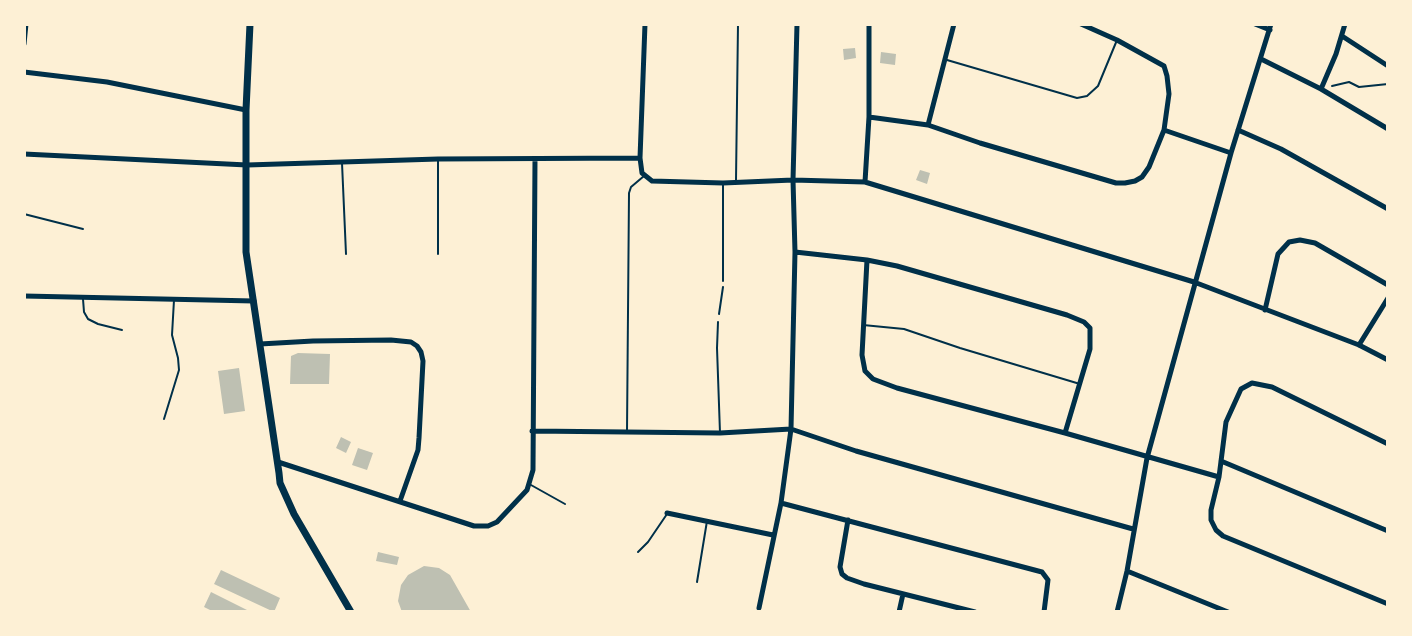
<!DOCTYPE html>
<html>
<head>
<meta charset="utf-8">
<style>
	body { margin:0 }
	#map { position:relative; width:1412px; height:636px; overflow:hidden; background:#fdf0d5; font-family:Bitter,serif }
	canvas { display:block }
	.frame { position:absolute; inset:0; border:26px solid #fdf0d5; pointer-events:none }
</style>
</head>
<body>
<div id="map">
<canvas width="1412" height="636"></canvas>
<div class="frame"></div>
</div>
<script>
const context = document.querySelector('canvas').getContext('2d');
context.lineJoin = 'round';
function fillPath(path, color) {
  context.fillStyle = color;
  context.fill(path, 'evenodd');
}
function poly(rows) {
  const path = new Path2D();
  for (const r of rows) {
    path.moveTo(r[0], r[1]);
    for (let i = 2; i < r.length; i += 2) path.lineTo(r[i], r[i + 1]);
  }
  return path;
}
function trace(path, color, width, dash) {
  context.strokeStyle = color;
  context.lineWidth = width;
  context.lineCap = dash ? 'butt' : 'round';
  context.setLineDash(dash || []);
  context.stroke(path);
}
const building = poly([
	[855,48,856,58,844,60,843,49],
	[881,52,896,54,895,65,880,63],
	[920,170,930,173,927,184,916,180],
	[298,353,330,354,329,384,290,384,291,356],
	[239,368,245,411,224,414,218,371],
	[341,437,351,442,346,453,336,448],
	[358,448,373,453,367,470,352,465],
	[378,552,399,557,397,565,376,561],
	[424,566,439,568,450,575,471,612,402,612,398,601,401,585,408,575],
	[221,570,280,598,274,612,214,584],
	[211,592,251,612,214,612,204,607]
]);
const path = poly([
	[1332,86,1349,82,1359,87,1388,84],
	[719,314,723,287]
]);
const service = poly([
	[947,60,1077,98,1087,96,1098,86,1117,40],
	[342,163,346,254],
	[736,180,738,24],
	[24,214,83,229],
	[438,254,438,159],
	[723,281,723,183],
	[83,299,84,312,88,319,98,324,122,330],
	[718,322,717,348,720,433],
	[863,325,904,329,960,348,1080,384],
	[164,419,179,370,178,358,172,335,174,300],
	[627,431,629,193,631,187,644,176],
	[531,485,565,504],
	[638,552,648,542,667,514],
	[697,582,707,521]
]);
const minor = poly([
	[645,24,640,158,642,173,652,181,723,183,793,180,865,182,1194,282,1359,345,1388,360],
	[1255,24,1270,30],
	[1342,36,1388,66],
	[24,44,26,24],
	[1261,59,1321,89,1388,129],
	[24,72,107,82,246,110],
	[1321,89,1336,54,1345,24],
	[869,117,928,125,980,143,1116,183,1125,183,1135,181,1142,177,1149,167,1164,130,1169,94,1167,76,1164,66,1117,40,1081,24],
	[928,125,954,24],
	[1164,130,1231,153],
	[1238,130,1281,149,1388,209],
	[24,154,247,165,438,159,640,158],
	[865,182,869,117,869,24],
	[795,252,867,260,897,266,1067,315,1084,322,1090,328,1090,349,1065,433],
	[867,260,862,355,865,371,873,379,897,388,1065,433,1219,477],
	[24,296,254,301],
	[1265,310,1278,254,1289,242,1300,240,1315,243,1388,285],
	[260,344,313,341,391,340,411,342,417,346,421,352,423,361,419,438,418,450,400,501],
	[1359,345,1388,298],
	[532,431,720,433,791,429,856,451,1133,529],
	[1388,444,1272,387,1252,383,1241,389,1226,422,1219,477,1211,510,1211,520,1216,530,1223,536,1388,604],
	[1221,461,1388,531],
	[278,462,474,526,488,526,497,522,527,490,533,470,535,159],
	[781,503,1042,572,1048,580,1044,612],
	[667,513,773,535],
	[848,520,840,567,842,574,847,578,864,584,975,612],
	[1127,571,1228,612],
	[759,608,781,503,791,429,795,252,793,180,797,24],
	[899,612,903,594],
	[1117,612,1127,571,1147,458,1231,153,1271,24]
]);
const tertiary = poly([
	[250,24,246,110,246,252,279,473,280,483,294,514,351,612]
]);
fillPath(building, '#bec0b2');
trace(path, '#003049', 2);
trace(service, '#003049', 2);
trace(minor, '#003049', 5);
trace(tertiary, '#003049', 7);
</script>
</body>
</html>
